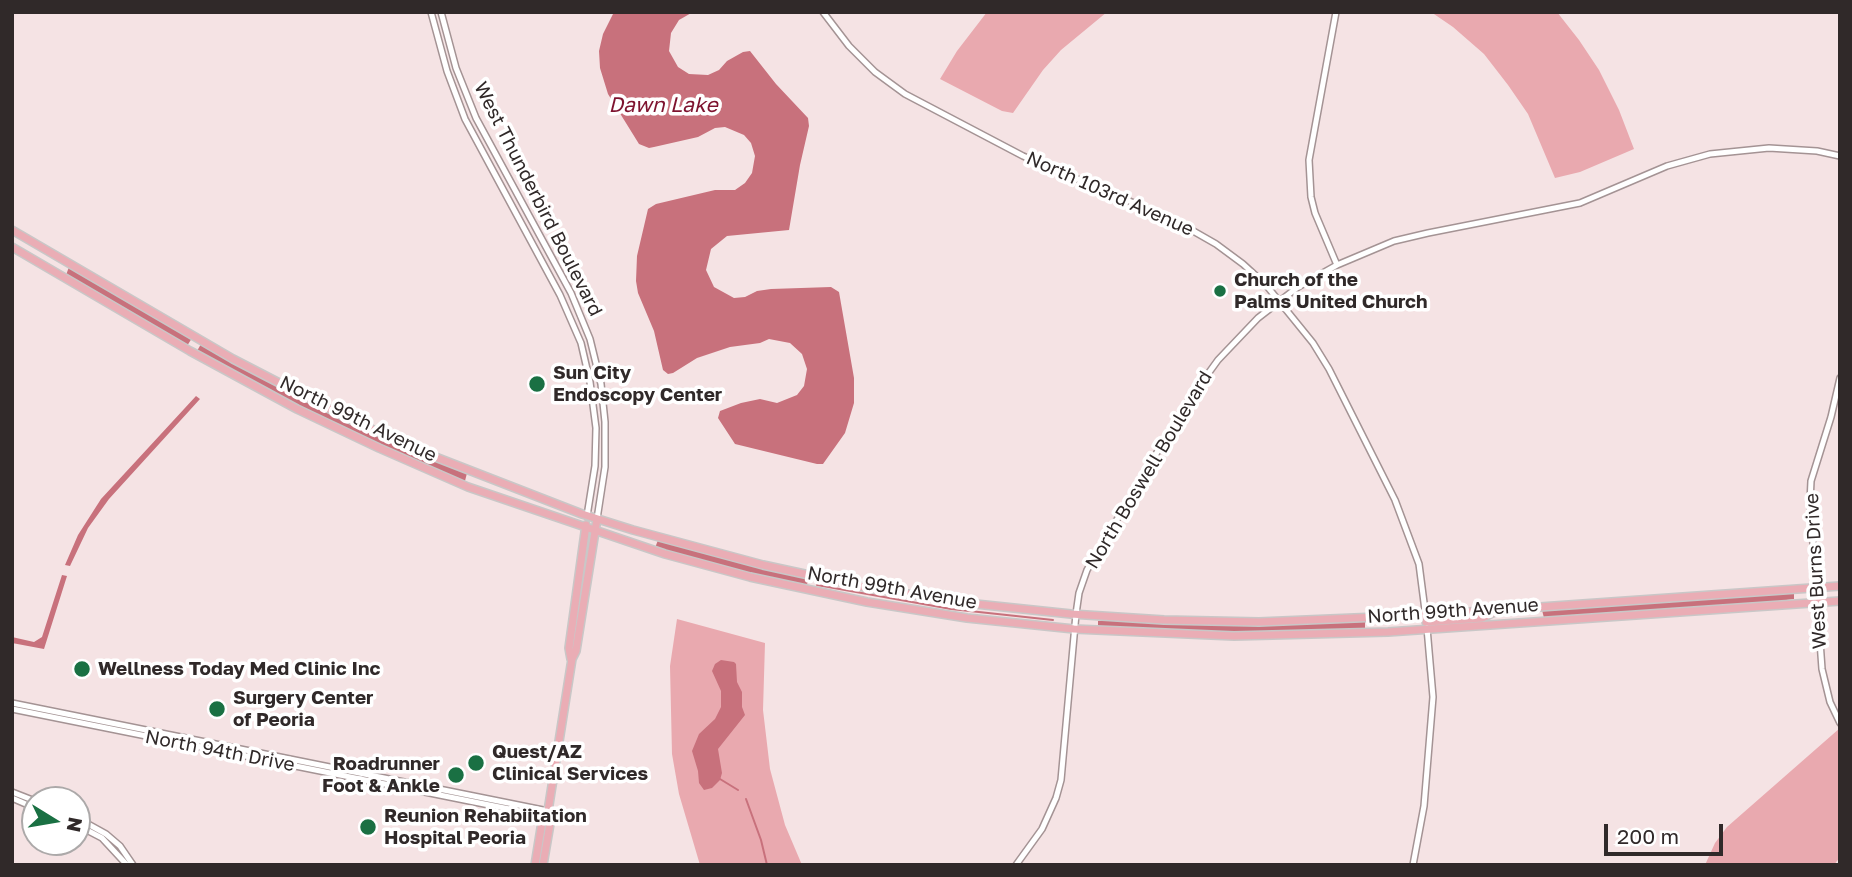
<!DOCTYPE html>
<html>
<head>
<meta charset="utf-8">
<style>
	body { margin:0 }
	#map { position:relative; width:1852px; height:877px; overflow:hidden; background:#f5e3e4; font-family:"Golos Text",sans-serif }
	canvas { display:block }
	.frame { position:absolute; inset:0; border:14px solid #302929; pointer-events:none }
	.north { position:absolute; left:21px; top:786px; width:70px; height:70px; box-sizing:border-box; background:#fff; border:2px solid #aca9a9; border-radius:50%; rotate:101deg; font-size:19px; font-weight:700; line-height:28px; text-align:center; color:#302929 }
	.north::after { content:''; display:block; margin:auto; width:24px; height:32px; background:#1a7043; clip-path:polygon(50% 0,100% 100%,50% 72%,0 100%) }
	.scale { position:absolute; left:1604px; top:824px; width:119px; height:32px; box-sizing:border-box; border:4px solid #302929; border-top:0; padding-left:9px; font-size:21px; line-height:24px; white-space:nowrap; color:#302929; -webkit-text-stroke:5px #fff; paint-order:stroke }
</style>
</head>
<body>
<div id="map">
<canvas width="1852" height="877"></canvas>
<div class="frame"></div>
<div class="north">N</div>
<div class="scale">200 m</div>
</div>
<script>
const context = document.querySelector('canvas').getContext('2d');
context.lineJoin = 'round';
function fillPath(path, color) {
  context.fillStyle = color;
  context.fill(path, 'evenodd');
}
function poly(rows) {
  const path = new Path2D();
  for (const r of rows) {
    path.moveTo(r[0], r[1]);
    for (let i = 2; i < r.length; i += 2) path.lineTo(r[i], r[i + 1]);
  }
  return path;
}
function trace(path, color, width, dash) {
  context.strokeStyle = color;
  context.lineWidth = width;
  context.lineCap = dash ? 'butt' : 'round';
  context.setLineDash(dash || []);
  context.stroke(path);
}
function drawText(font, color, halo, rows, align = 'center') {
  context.font = font + ' "Golos Text",sans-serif';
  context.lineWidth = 7;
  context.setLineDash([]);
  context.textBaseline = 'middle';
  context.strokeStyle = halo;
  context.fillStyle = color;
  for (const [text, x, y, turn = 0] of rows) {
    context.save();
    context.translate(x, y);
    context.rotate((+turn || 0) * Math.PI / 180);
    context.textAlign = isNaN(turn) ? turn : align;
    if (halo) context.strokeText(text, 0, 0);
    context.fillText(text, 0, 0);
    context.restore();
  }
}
const green = poly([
	[987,12,1107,12,1061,50,1043,70,1013,113,1002,111,940,79,957,51],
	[1431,12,1557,12,1579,40,1599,70,1619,110,1634,149,1580,172,1555,178,1528,114,1508,85,1484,54,1453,27],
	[677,619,765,643,763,710,770,769,785,825,802,865,700,865,679,794,672,754,670,666],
	[1840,728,1840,857,1834,865,1705,865,1715,843,1727,827]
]);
const water = poly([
	[614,12,693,12,679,20,671,33,669,51,678,67,689,74,708,75,719,70,727,61,743,52,750,51,776,84,808,118,809,126,800,165,789,230,727,236,711,249,706,270,714,287,734,298,745,297,757,291,771,289,831,287,839,292,854,378,854,403,845,433,823,464,817,464,735,444,718,418,720,411,741,403,760,399,777,403,797,395,804,386,807,369,802,354,790,343,769,339,760,343,730,347,697,358,673,373,668,374,663,370,654,331,638,293,636,281,637,256,648,209,656,204,715,190,735,190,745,183,752,173,755,156,751,143,744,135,725,127,715,128,698,137,654,147,649,148,639,144,608,94,600,68,599,51,603,34],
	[69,267,192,338,187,346,66,275],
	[201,344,427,457,467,473,465,481,418,463,296,405,197,351],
	[196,396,200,399,109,499,88,528,70,566,65,565,78,535,101,499],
	[658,540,807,578,809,580,806,586,725,568,655,548],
	[62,575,67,576,44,649,12,643,12,637,34,642,42,637],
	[1794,591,1794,599,1749,605,1544,618,1542,610],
	[1098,621,1365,621,1365,629,1272,634,1098,628],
	[721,660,734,662,736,664,737,682,742,692,742,707,745,715,718,749,722,773,720,780,712,788,704,790,699,783,698,771,692,751,699,734,715,719,721,707,721,691,712,671,715,664]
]);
const stream = poly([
	[817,585,951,609,1053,620],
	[720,779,738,790],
	[746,799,761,840,767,865]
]);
const minor = poly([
	[431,12,447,71,465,119,560,295,581,343,590,382,596,428,595,466,587,516],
	[441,12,456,68,476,118,571,293,590,339,601,384,605,422,605,467,597,519],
	[823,12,849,46,875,72,905,94,1023,156,1174,220,1216,244,1243,264,1266,285,1313,343,1329,369,1395,500,1419,564,1426,618],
	[1336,12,1309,160,1311,197,1315,213,1337,265],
	[1840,378,1831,417,1811,481,1810,502,1822,669,1830,702,1840,723],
	[12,703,548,811],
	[12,709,544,816],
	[12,792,35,801],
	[12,798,35,808],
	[77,818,106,834,120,846,133,865],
	[77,825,102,838,127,865],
	[1016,865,1042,829,1056,798,1061,780,1076,614,1079,593,1087,570,1184,407,1218,360,1258,318,1298,287,1337,265,1394,241,1428,233,1580,203,1667,166,1710,154,1769,148,1817,151,1840,156],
	[1413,865,1424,806,1433,697,1427,628]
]);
const major = poly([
	[12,230,233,359,349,419,425,453,582,514,633,530,763,565,869,588,966,603,1071,614,1164,620,1259,622,1426,615,1840,586],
	[12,247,190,351,297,409,379,448,468,487,665,554,750,577,867,602,967,618,1074,629,1234,636,1388,632,1840,601],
	[1426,622,1482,618,1499,610],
	[571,659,569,648,586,525],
	[535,865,543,816,548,811,572,659,576,651,597,519],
	[543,865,551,818,548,811]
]);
const markers = [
	[1220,291,7,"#1a7043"],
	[537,384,9,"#1a7043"],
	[82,669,9,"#1a7043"],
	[217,709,9,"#1a7043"],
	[476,763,9,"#1a7043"],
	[456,775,9,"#1a7043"],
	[368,827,9,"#1a7043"]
];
const streetNames = [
	["North 103rd Avenue",1110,194,24],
	["West Thunderbird Boulevard",538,199,63],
	["North 99th Avenue",358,419,26],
	["North Boswell Boulevard",1149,470,-59],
	["West Burns Drive",1816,571,-93],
	["North 99th Avenue",892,588,10],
	["North 99th Avenue",1453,611,-4],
	["North 94th Drive",220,751,11]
];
const poiNames = [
	["Church of the",1234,280],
	["Palms United Church",1234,302],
	["Sun City",553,373],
	["Endoscopy Center",553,395],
	["Wellness Today Med Clinic Inc",98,669],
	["Surgery Center",233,698],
	["of Peoria",233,720],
	["Quest/AZ",492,752],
	["Clinical Services",492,774],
	["Roadrunner",440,764,"right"],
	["Foot & Ankle",440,786,"right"],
	["Reunion Rehabiitation",384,816],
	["Hospital Peoria",384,838]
];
const waterNames = [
	["Dawn Lake",663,105]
];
fillPath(green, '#e9a9af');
fillPath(water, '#c8717c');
trace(stream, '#c8717c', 2);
trace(minor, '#a49394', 8);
trace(major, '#c9c7c7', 10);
trace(minor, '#fff', 5);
trace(major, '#eaadb5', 7);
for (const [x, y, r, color] of markers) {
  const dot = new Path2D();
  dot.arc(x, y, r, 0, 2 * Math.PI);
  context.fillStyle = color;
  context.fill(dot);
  trace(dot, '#fff', 2.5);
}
drawText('19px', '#302929', '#fff', streetNames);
drawText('bold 19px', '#302929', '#fff', poiNames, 'left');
drawText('italic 21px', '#7e132f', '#fff', waterNames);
</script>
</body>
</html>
